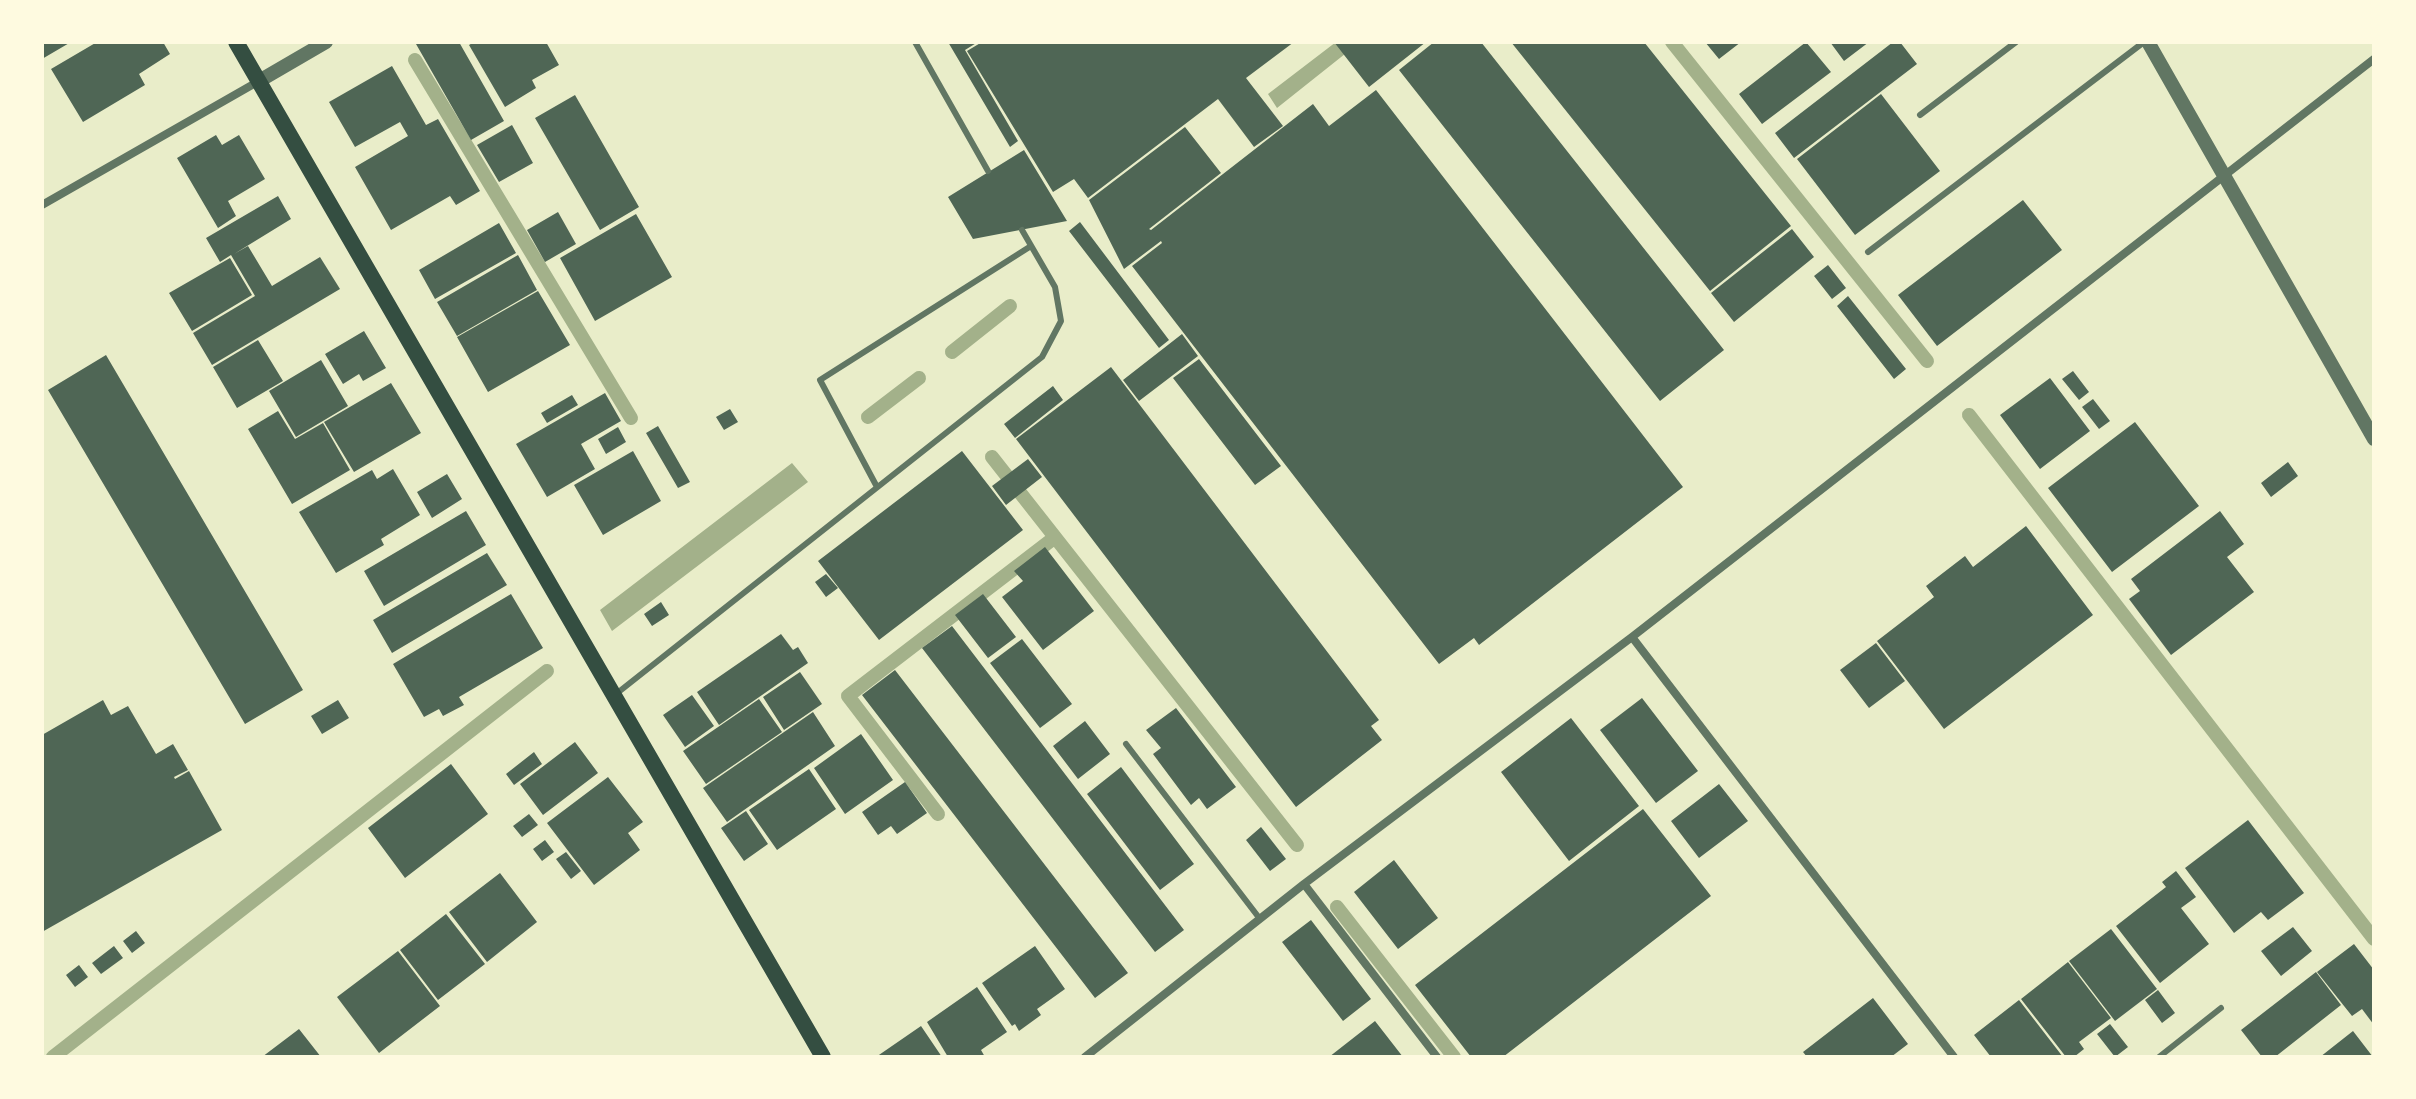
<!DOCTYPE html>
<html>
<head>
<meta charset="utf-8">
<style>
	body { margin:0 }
	#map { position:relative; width:2416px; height:1099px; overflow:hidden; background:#e9edc9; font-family:"Roboto Serif",serif }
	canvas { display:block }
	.frame { position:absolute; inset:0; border:44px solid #fefae0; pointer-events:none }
</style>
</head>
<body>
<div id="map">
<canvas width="2416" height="1099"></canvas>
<div class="frame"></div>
</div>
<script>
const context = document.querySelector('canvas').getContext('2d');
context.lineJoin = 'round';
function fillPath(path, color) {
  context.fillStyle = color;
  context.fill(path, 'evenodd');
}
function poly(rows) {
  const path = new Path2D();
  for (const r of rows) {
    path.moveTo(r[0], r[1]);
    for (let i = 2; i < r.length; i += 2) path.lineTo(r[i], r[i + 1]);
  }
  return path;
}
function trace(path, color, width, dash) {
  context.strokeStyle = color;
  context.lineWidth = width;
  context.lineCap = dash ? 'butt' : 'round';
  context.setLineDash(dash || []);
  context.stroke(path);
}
const water = poly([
	[1336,42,1360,42,1277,108,1268,94],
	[792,463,808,482,612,631,600,610]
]);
const stream = poly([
	[1672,42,1927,361],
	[415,60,631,418],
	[952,352,1010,306],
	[1969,415,2374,939],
	[868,417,919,378],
	[992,457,1297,845],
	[938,814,848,696,1054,538],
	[1337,907,1454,1057],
	[53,1057,547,671]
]);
const building = poly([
	[42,42,71,42,42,59],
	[97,42,163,42,170,54,139,74,145,85,83,122,51,69],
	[420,42,459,42,504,121,471,140,416,44],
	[474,42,546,42,559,65,532,80,536,88,505,107,469,45],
	[948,42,978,42,965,50,1018,141,1010,147],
	[982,42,1294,42,1246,78,1283,126,1254,147,1218,99,1088,198,1074,179,1053,192,967,51],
	[1334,42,1426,42,1369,87],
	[1434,42,1481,42,1724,350,1660,401,1399,70],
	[1511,42,1644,42,1791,226,1710,291],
	[1705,42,1741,42,1719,59],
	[1806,42,1831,72,1762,124,1739,94],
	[1830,42,1869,42,1844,61],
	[1893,42,1900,42,1917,64,1794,158,1775,133],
	[392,66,426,125,438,119,480,191,456,205,450,196,391,230,355,167,408,136,400,122,355,147,329,102],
	[1376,90,1683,487,1479,645,1474,638,1439,664,1132,266,1162,243,1161,241,1124,269,1089,200,1185,127,1221,173,1149,229,1151,230,1313,104,1329,126],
	[1881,94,1940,171,1855,235,1797,159],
	[575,95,639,207,600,230,535,118],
	[512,125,533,163,499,182,477,145],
	[216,135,222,145,239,135,265,179,228,201,236,216,218,228,177,158],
	[1024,150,1067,221,973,239,948,197],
	[278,196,291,219,234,254,248,246,272,286,320,257,340,289,212,365,193,333,255,296,231,255,220,262,206,238],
	[2023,200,2062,250,1937,346,1898,295],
	[558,212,576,244,545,262,527,230],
	[636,214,672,277,595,321,560,258],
	[1080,222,1169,340,1159,348,1069,231],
	[499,223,516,253,435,299,419,270],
	[1792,229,1814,257,1734,322,1711,293],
	[518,255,537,290,457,336,437,302],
	[230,258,252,295,192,331,169,293],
	[1828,265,1846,288,1832,299,1814,276],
	[538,291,570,345,488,392,457,337],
	[1848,296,1906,369,1894,379,1837,306],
	[364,331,386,368,363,381,359,374,343,384,325,354],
	[1182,334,1198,356,1139,401,1123,380],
	[258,340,283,381,237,408,213,367],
	[106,355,303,690,245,724,48,390],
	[1199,359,1281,466,1255,485,1173,378],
	[321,360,348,406,296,437,269,391],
	[1111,367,1379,720,1371,726,1382,740,1296,807,1016,439],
	[2073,371,2089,392,2079,400,2062,379],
	[2050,378,2090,431,2040,469,2000,415],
	[391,383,421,433,354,472,324,422],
	[1053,386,1063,400,1015,438,1004,424],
	[605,393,621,421,581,444,595,469,547,497,516,444],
	[572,395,578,405,547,423,541,413],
	[2093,399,2110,421,2099,429,2082,407],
	[730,409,738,422,724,430,716,417],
	[278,411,295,439,323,423,350,470,292,504,248,429],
	[2135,422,2199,506,2112,572,2048,488],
	[658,426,690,482,678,488,646,433],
	[618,427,626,442,606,454,598,439],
	[633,451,661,501,603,535,574,485],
	[962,451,1023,530,879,640,818,561],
	[1028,459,1042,477,1006,505,992,486],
	[2288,462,2298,476,2271,497,2261,483],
	[393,469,420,515,381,539,384,545,336,573,299,512,372,470,377,479],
	[447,474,462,499,432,518,417,492],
	[466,511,486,545,384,606,364,571],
	[2220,511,2244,544,2227,557,2254,592,2171,655,2129,599,2140,591,2131,579],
	[2026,526,2093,615,1944,729,1877,641,1934,597,1926,586,1965,556,1973,567],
	[1045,547,1094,611,1043,650,1002,597,1023,581,1014,571],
	[487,553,507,585,392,653,373,620],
	[826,574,838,588,826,597,815,582],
	[511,594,543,648,459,697,464,705,443,716,439,709,424,717,393,664],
	[983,594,1016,637,988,658,955,615],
	[661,602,669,615,652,626,644,614],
	[952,626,1184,930,1155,952,922,648],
	[781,634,793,650,798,647,808,663,719,725,697,692],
	[1022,639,1072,704,1040,728,990,663],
	[1876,643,1905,681,1869,708,1840,670],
	[895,670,1128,973,1095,998,862,695],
	[800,672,822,704,784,730,763,697],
	[692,695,714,726,685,747,663,715],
	[1642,698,1698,771,1656,803,1600,730],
	[759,699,782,732,706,784,683,751],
	[103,700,111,715,128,706,156,754,173,744,188,770,174,777,175,779,189,771,222,830,42,932,42,735],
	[338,700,349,718,322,734,311,716],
	[1176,708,1236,787,1207,809,1199,798,1191,805,1153,754,1161,748,1146,730],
	[813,712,835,746,727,822,703,788],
	[1571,718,1639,806,1569,861,1501,772],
	[1085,721,1110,754,1078,779,1053,746],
	[861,734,893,780,845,814,814,768],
	[575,742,598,773,543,815,520,784],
	[534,752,542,764,514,785,506,774],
	[451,764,488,814,405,878,368,828],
	[1121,767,1194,864,1160,890,1087,794],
	[809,769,836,809,777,850,749,810],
	[608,777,643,822,628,833,640,850,594,885,547,823],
	[905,782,927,813,897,834,891,826,878,835,862,812],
	[1719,784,1748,821,1699,858,1671,821],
	[1643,809,1711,896,1503,1057,1471,1057,1415,985],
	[746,811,768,844,744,861,721,828],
	[529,814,538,825,522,837,513,826],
	[2248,820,2304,893,2268,920,2261,912,2234,933,2185,868],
	[1261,827,1286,859,1270,871,1246,840],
	[545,840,554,852,542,861,533,849],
	[566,852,581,871,571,879,556,859],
	[1394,860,1438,918,1398,949,1354,892],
	[2176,871,2196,897,2181,908,2209,944,2160,983,2116,926,2166,887,2162,882],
	[500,873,537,922,487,962,449,912],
	[446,914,485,964,438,1000,400,950],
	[1311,920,1371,999,1343,1021,1282,942],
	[2293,927,2312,951,2281,976,2261,951],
	[2111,929,2157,989,2115,1021,2069,961],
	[136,931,145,943,132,953,123,941],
	[2354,944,2374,970,2374,1025,2362,1009,2352,1016,2317,972],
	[114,946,123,958,101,974,92,963],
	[1035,946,1065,989,1037,1009,1041,1015,1019,1031,1015,1024,1012,1026,982,983],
	[398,951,440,1006,379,1053,337,997],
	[2068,962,2111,1018,2079,1042,2084,1049,2074,1057,2066,1057,2021,999],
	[79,965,88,977,75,987,66,975],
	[2316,972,2341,1005,2275,1057,2262,1057,2241,1030],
	[977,987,1007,1032,981,1050,985,1057,948,1057,927,1022],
	[2158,990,2175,1013,2162,1023,2145,1000],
	[1873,998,1908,1044,1891,1057,1807,1057,1803,1052],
	[2019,1000,2063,1057,1991,1057,1974,1035],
	[1375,1021,1403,1057,1329,1057],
	[2110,1024,2128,1047,2115,1057,2097,1034],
	[921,1026,942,1057,876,1057],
	[299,1029,321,1057,262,1057],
	[2353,1031,2373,1057,2320,1057]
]);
const service = poly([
	[915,42,988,171],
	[1920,115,2016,42],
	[1868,252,2144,42],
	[877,487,820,380,1031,246],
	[616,694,1042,357,1061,321,1055,287,1022,230],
	[1126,744,1260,919],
	[2159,1057,2221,1008]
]);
const minor = poly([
	[42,205,259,81],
	[1632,637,1954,1057],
	[1304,884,1437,1057],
	[1085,1057,1304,884,1632,637,2374,59]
]);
const tertiary = poly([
	[2148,42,2374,439],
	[259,81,326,42]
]);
const secondary = poly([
	[236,42,823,1057]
]);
fillPath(water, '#a3b18a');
trace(stream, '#a3b18a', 14);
fillPath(building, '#4f6655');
trace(service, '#617663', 6);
trace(minor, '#617663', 8);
trace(tertiary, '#617663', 14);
trace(secondary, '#344e41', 16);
</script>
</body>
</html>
